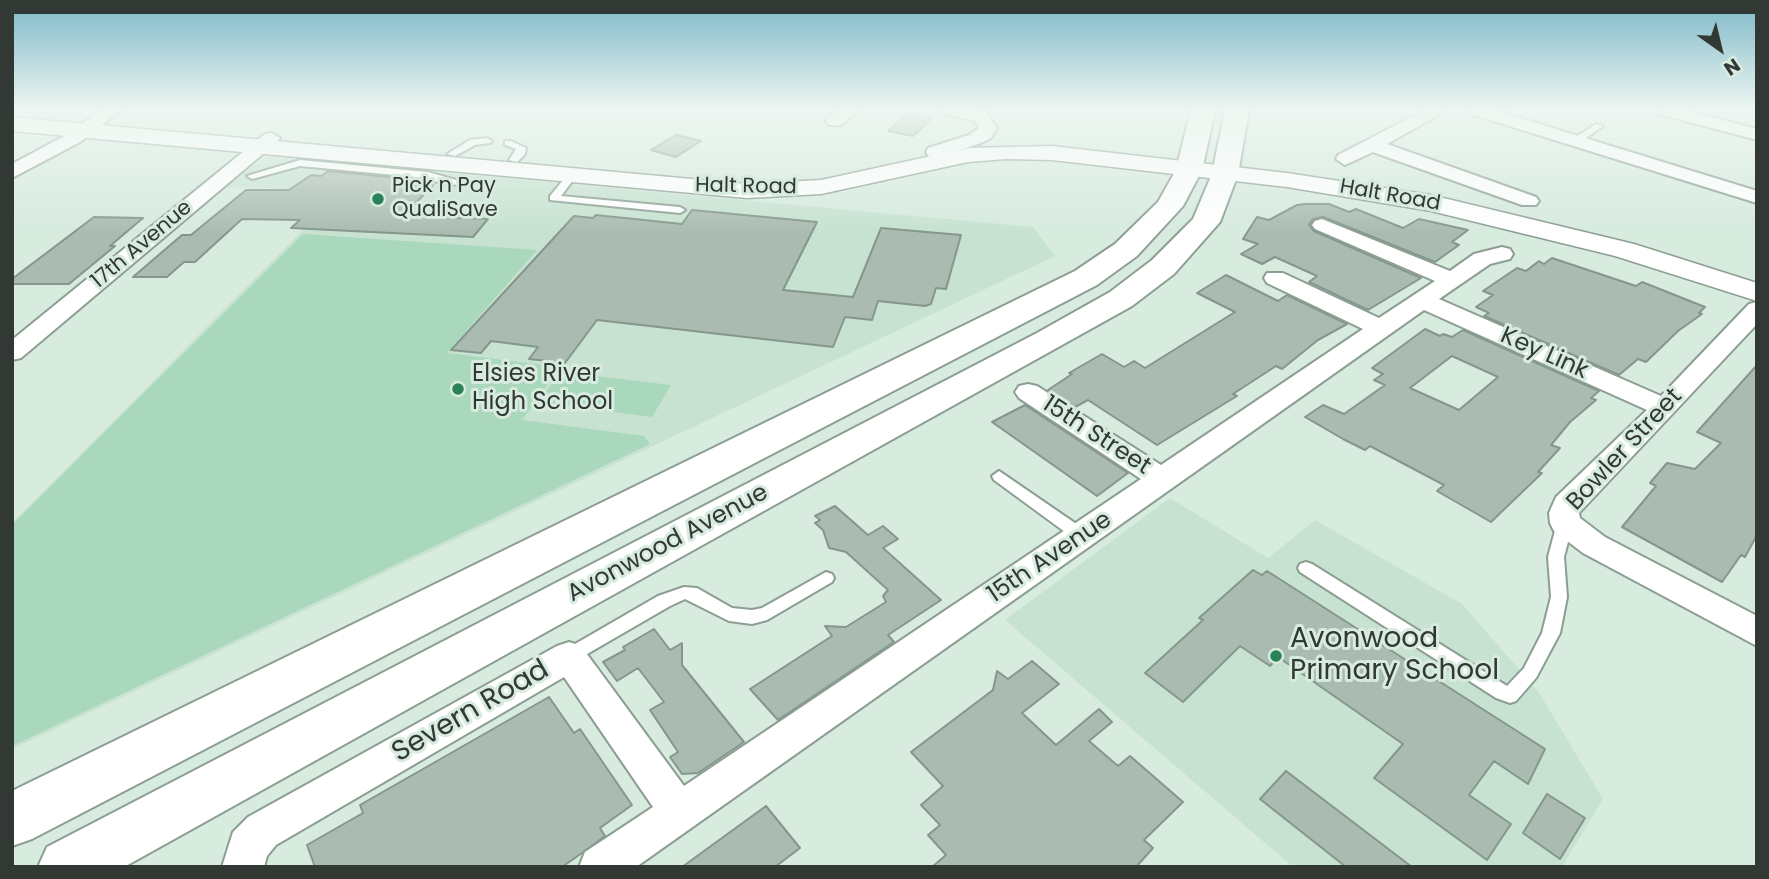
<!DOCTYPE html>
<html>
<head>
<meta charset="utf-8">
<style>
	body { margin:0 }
	#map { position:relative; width:1769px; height:879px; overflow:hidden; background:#d7ebdf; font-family:Poppins,sans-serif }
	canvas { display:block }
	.frame { position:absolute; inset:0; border:14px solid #323935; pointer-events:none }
	.north { position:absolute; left:1685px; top:14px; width:70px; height:70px; -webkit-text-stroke:5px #d7ebdf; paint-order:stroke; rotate:146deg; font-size:19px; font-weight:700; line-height:28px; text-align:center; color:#323935 }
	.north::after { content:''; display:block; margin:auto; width:24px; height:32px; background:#323935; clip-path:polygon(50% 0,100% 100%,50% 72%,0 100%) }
</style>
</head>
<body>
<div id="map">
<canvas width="1769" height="879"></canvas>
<div class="frame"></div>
<div class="north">N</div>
</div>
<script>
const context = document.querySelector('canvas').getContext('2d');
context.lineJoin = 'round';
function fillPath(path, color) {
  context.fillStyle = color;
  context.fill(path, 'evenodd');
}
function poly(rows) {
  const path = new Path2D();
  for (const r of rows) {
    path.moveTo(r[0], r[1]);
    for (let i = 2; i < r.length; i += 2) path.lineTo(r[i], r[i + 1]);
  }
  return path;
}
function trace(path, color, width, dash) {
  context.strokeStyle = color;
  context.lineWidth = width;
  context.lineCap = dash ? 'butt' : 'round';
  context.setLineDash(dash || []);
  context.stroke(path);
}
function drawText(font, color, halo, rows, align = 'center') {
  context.font = font + ' Poppins,sans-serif';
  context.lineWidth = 6;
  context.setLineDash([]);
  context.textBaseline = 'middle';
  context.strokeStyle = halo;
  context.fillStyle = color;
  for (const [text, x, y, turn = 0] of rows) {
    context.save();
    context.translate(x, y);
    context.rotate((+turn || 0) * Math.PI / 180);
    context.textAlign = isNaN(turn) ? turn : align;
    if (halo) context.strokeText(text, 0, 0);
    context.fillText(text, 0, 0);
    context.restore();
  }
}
const built = poly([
	[266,156,1033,227,1055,256,12,749,12,523,302,231,348,190,227,187],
	[1170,498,1268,558,1315,520,1462,604,1538,691,1603,799,1562,867,1293,867,1005,620]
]);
const green = poly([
	[303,234,537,250,447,353,560,367,522,420,644,436,650,444,12,746,12,525],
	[561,372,671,385,652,417,538,402]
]);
const building = poly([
	[908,113,932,118,913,136,888,131,908,113],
	[676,135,701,141,676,157,651,150,676,135],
	[328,171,420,180,414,185,433,185,407,212,415,212,412,216,488,219,473,237,291,228,300,220,242,219,195,262,184,262,167,277,133,277,182,235,191,235,246,190,289,190,311,175,321,176,328,171],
	[1305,204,1329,204,1349,212,1356,209,1403,228,1419,219,1468,230,1452,242,1459,245,1435,262,1323,217,1313,219,1309,225,1314,231,1421,278,1368,310,1309,282,1317,276,1275,257,1262,264,1241,254,1258,244,1243,239,1257,217,1269,220,1297,205,1305,204],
	[692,210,817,222,783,290,853,297,881,228,961,235,946,289,936,288,931,304,925,306,878,301,872,320,845,317,833,347,597,320,565,363,529,359,538,347,491,341,481,353,451,350,574,216,593,218,596,215,682,224,692,210],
	[94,217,143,218,110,246,115,246,69,284,12,284,12,279,94,217],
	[1552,258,1636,286,1642,282,1705,307,1699,313,1702,314,1678,331,1646,362,1638,359,1619,375,1484,316,1489,313,1476,307,1493,295,1483,291,1517,268,1526,271,1539,261,1544,264,1552,258],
	[1226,275,1278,301,1287,295,1347,324,1318,340,1282,369,1276,366,1233,394,1237,396,1157,445,1088,400,1075,407,1048,390,1072,374,1069,373,1102,354,1124,367,1134,361,1145,368,1235,312,1197,293,1226,275],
	[1425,329,1440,336,1443,334,1452,337,1463,330,1599,391,1591,398,1596,400,1570,422,1551,445,1560,448,1538,472,1542,473,1491,522,1437,491,1444,485,1370,446,1365,450,1343,439,1305,417,1323,405,1344,414,1385,385,1374,380,1383,374,1372,368,1425,329],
	[1452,356,1498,377,1459,410,1410,388,1452,356],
	[1757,365,1757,535,1745,557,1741,555,1722,582,1622,527,1656,486,1650,483,1667,463,1695,469,1721,443,1697,432,1757,365],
	[1025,405,1128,473,1097,496,992,422,1025,405],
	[835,506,868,535,883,526,898,539,883,548,941,600,888,635,894,642,778,720,750,689,832,636,825,626,846,627,886,602,883,596,888,590,846,552,829,548,823,530,815,523,820,520,815,516,835,506],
	[1253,570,1262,575,1267,571,1545,749,1528,784,1494,761,1469,795,1511,824,1487,860,1374,778,1403,744,1278,657,1270,666,1240,646,1183,702,1145,673,1203,620,1199,618,1253,570],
	[654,629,670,650,682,643,682,665,744,742,698,773,682,774,670,757,678,752,650,710,664,702,638,668,617,681,603,662,625,650,623,647,654,629],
	[1032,661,1059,684,1022,713,1056,745,1099,709,1112,722,1089,741,1118,766,1130,756,1183,802,1144,840,1153,848,1136,867,932,867,946,855,928,835,940,825,921,805,943,786,911,752,993,690,997,671,1008,679,1032,661],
	[549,697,574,733,580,729,632,805,600,828,605,836,582,853,562,867,315,867,307,845,363,813,360,805,549,697],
	[1286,771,1412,867,1346,867,1260,799,1286,771],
	[1547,794,1585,818,1560,859,1523,833,1547,794],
	[766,806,800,848,775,867,682,867,766,806]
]);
const service = poly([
	[1596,124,1603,126,1579,143,1573,143,1573,139,1596,124],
	[487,138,492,141,490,143,475,145,455,156,447,154,470,140,487,138],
	[505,141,511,141,526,148,525,154,517,162,509,160,516,149,505,145,505,141],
	[300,160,428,172,463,182,458,185,440,183,426,178,300,166,252,179,247,176,300,160],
	[572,172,577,175,561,196,680,207,685,210,680,213,550,200,550,196,569,173,572,172],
	[999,471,1088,532,1090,536,1088,540,1076,540,994,480,992,476,999,471],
	[1565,517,1570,519,1573,523,1564,557,1567,597,1560,633,1536,678,1516,701,1510,703,1496,698,1300,572,1298,568,1300,564,1306,562,1312,564,1507,686,1524,668,1542,633,1551,597,1548,557,1557,523,1560,519,1565,517],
	[826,572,832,574,834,578,832,582,767,620,752,624,729,621,685,599,670,606,575,661,569,663,563,661,560,656,563,651,658,596,684,587,697,588,732,608,752,610,762,608,826,572]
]);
const minor = poly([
	[101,110,121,110,80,142,12,178,12,164,68,134,101,110],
	[839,110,859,110,841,125,829,125,826,121,829,117,839,110],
	[944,110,973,110,987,113,997,128,991,138,981,143,935,158,928,156,926,152,928,148,969,135,979,128,975,121,946,114,944,110],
	[1425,110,1447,110,1387,144,1536,197,1539,201,1536,205,1522,205,1373,152,1345,165,1336,159,1338,155,1425,110],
	[1468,110,1494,110,1757,191,1757,203,1471,114,1468,110],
	[1657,110,1685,110,1757,129,1757,140,1660,114,1657,110],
	[271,133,280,138,277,142,21,358,12,360,12,340,265,134,271,133],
	[1322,219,1450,271,1474,254,1502,247,1510,249,1513,254,1510,259,1490,264,1439,299,1661,396,1749,304,1757,302,1757,324,1579,513,1580,518,1605,537,1757,616,1757,646,1583,553,1554,531,1550,523,1549,513,1556,497,1647,410,1424,310,636,867,579,867,585,852,653,807,564,677,276,845,267,856,264,867,222,867,233,832,248,817,557,646,569,642,581,646,684,786,1141,479,1019,398,1015,392,1019,386,1028,384,1037,386,1161,465,1363,329,1267,283,1264,278,1267,273,1283,273,1379,318,1435,281,1315,229,1312,225,1315,221,1322,219]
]);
const tertiary = poly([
	[12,117,747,184,821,180,968,148,1052,146,1287,173,1431,195,1634,244,1757,283,1757,301,1615,256,1431,211,1287,187,1052,160,1006,159,968,162,821,194,747,198,12,131,12,117]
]);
const secondary = poly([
	[1191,110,1215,110,1202,170,1183,206,1137,256,1097,285,32,839,12,846,12,791,1075,271,1115,244,1158,202,1176,170,1191,110],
	[1225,110,1249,110,1238,174,1220,222,1174,274,1132,306,124,867,38,867,47,847,1037,333,1110,292,1152,260,1193,219,1212,174,1225,110]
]);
const markers = [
	[378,199,7,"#2a8358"],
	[458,389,7,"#2a8358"],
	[1276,656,7,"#2a8358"]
];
const farPoinames = [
	["Pick n Pay",392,187],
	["QualiSave",392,211]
];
const farStreetnames = [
	["Halt Road",746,187,1],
	["Halt Road",1390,196,10],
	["17th Avenue",142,245,-40]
];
const streetNames = [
	["Key Link",1544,354,24],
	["15th Street",1096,436,33],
	["Bowler Street",1625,450,-47],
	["Avonwood Avenue",668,544,-28],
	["15th Avenue",1050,558,-34]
];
const poiNames = [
	["Elsies River",472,375],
	["High School",472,403]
];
const nearPoinames = [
	["Avonwood",1290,640],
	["Primary School",1290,672]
];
const nearStreetnames = [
	["Severn Road",471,712,-30]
];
fillPath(built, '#c7e2d1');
fillPath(green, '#aad8bc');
fillPath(building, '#aabcb1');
trace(building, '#85978b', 2);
trace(service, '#8c9e92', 4);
trace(minor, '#8c9e92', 4);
trace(tertiary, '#8c9e92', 3);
trace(secondary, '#8c9e92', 4);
fillPath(service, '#fff');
fillPath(minor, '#fff');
fillPath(tertiary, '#fff');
fillPath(secondary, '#fff');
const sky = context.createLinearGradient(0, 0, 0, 233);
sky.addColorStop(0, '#7db8c8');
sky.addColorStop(0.47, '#edf6f1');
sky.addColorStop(1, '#edf6f100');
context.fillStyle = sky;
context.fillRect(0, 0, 1769, 233);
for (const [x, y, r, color] of markers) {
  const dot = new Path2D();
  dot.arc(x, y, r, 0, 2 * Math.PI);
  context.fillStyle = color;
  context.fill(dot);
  trace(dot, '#d7ebdf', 2.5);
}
drawText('21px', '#323935', '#d7ebdf', farPoinames, 'left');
drawText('21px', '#323935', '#d7ebdf', farStreetnames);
drawText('24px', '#323935', '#d7ebdf', streetNames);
drawText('24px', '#323935', '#d7ebdf', poiNames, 'left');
drawText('28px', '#323935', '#d7ebdf', nearPoinames, 'left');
drawText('28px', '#323935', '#d7ebdf', nearStreetnames);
</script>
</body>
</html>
